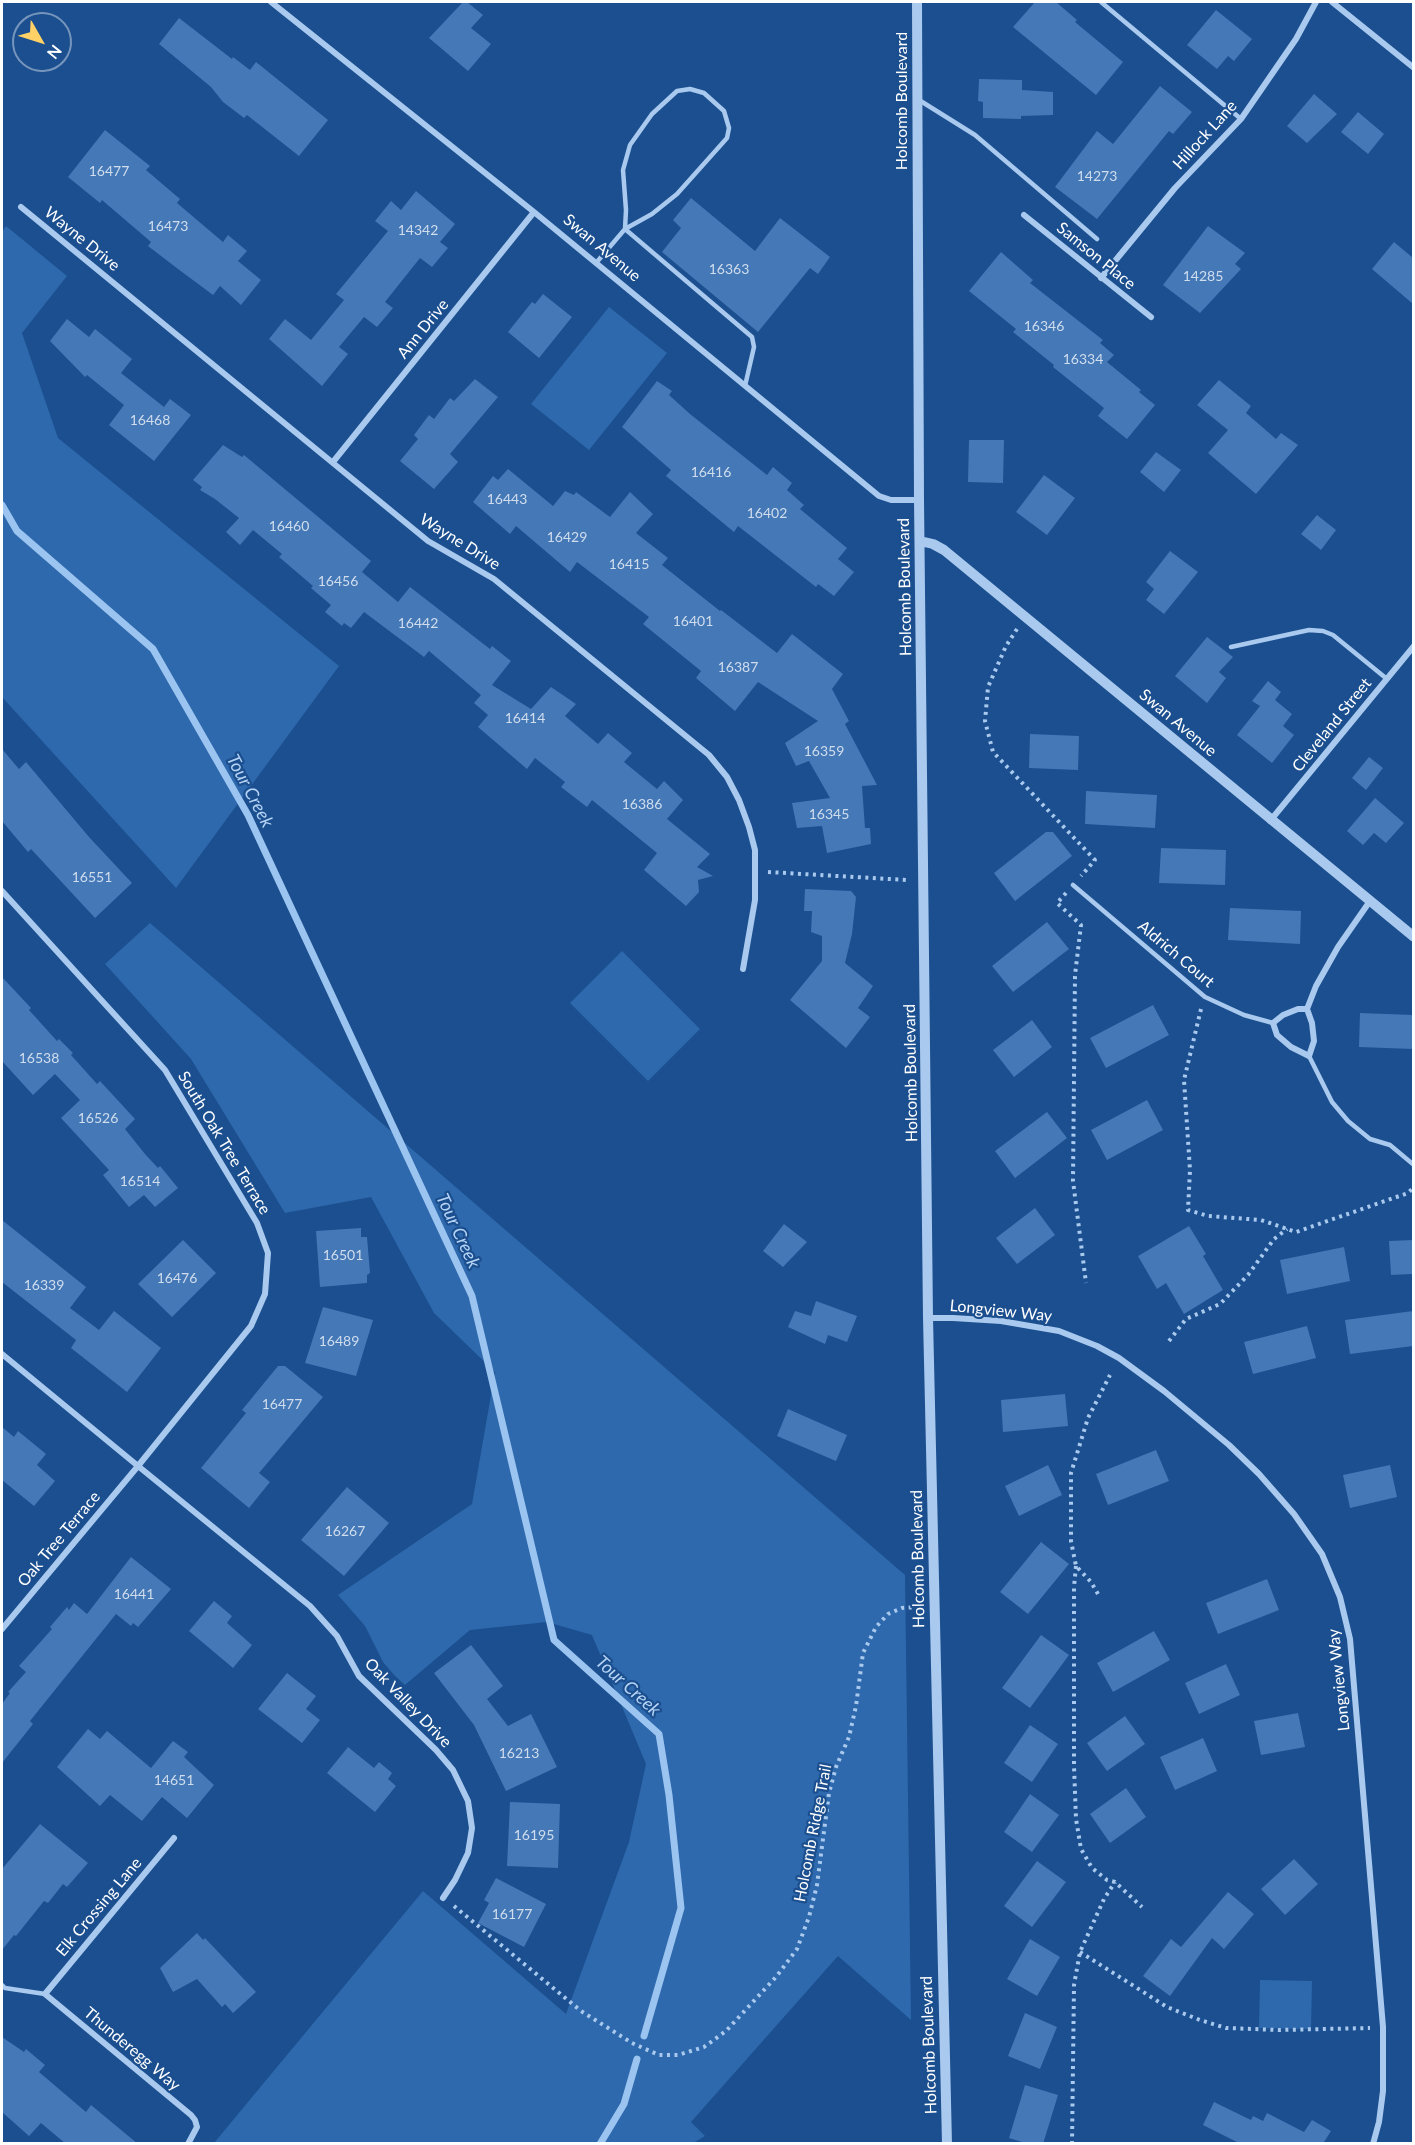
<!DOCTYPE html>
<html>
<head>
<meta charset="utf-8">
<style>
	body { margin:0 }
	#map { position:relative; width:1415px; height:2145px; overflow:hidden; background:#1b4f8f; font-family:Lato,sans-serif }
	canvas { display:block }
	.frame { position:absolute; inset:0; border:3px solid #fff; pointer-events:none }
	.north { position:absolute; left:12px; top:12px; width:60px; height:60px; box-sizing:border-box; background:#1b4f8f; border:2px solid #7695bc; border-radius:50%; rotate:129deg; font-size:16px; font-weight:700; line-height:24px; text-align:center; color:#fff }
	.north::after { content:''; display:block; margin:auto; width:21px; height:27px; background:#ffd166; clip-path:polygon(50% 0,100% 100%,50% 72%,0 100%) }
</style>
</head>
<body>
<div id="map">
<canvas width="1415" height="2145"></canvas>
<div class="frame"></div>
<div class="north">N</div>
</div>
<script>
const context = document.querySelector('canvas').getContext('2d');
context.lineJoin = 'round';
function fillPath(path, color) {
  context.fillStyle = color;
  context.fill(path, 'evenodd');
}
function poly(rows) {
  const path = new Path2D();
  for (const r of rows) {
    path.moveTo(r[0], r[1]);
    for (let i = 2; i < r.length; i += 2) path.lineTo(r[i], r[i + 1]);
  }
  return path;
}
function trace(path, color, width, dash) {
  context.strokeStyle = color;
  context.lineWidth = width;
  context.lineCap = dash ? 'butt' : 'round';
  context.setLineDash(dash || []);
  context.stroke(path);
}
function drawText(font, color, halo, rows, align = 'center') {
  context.font = font + ' Lato,sans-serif';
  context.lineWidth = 4.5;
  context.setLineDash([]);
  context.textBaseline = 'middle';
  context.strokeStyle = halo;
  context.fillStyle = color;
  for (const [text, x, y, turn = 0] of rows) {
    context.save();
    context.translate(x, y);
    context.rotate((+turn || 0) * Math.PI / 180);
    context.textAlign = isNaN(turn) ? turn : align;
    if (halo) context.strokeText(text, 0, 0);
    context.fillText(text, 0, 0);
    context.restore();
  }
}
const green = poly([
	[6,226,67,276,22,333,58,438,339,666,176,888,2,697,2,232],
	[609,307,667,353,589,450,531,404],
	[150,923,905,1575,911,2020,838,1956,691,2122,705,2136,693,2143,214,2143,423,1891,566,2014,629,1842,646,1764,592,1635,547,1622,470,1630,405,1685,395,1676,383,1662,365,1626,338,1595,472,1504,495,1372,434,1313,371,1197,285,1213,191,1059,105,964],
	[622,951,700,1029,648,1081,570,1003],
	[1260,1980,1312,1981,1311,2029,1259,2028]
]);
const stream = poly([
	[2,505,17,531,153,649,248,815,472,1296,554,1640,659,1734,669,1795,681,1908,644,2036],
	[600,2144,624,2104,637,2059]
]);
const building = poly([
	[463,2,467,2,483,15,471,28,491,44,468,71,429,38],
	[1035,2,1056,2,1077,20,1075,22,1123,62,1096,95,1013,27],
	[1216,10,1252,39,1234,61,1228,56,1217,69,1187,45],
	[179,18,232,59,233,57,250,70,256,62,328,120,299,156,247,115,244,118,223,102,211,87,159,44],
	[979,79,1022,80,1022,90,1053,92,1053,115,1021,116,1021,119,983,118,983,102,978,101],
	[1160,86,1192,112,1173,134,1169,131,1097,219,1055,187,1097,131,1113,144],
	[1314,94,1337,114,1307,143,1287,126],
	[1358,112,1384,134,1368,154,1341,132],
	[105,130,150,166,146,170,180,199,177,203,223,242,228,235,247,251,238,261,261,280,241,305,220,286,213,295,178,269,148,246,151,242,102,200,100,203,68,177],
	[416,191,455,224,440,242,448,248,432,267,420,258,385,302,393,308,377,327,364,317,339,347,348,354,322,386,269,339,285,319,311,340,344,300,336,294,388,231,375,221,391,201,401,210],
	[691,198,755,251,780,218,830,257,818,274,810,268,758,332,662,252,681,228,673,220],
	[1208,226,1245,253,1235,264,1241,269,1200,313,1163,285],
	[1394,242,1413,258,1413,304,1372,269],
	[1001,252,1033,280,1030,283,1103,340,1100,343,1114,355,1107,362,1141,390,1139,392,1155,405,1127,439,1098,416,1104,408,1053,367,1054,365,1013,332,1016,329,969,291],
	[543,294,572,317,539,358,508,332,532,302,535,304],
	[67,319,89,337,95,329,132,359,121,373,164,407,170,399,191,415,154,461,109,425,124,405,87,375,85,377,50,341],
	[475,379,498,397,450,454,458,462,434,489,400,461,418,439,414,435,429,415,434,419,450,398,454,401],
	[1219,380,1251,406,1246,413,1276,439,1281,433,1298,445,1256,494,1208,453,1228,430,1197,405],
	[657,381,672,391,669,395,690,414,767,475,773,467,792,483,787,490,804,505,800,509,847,548,838,559,854,572,834,596,818,584,816,587,738,526,734,532,666,476,671,470,622,427],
	[969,440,1004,440,1003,483,968,482],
	[223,445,242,457,244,455,371,561,362,572,398,602,410,587,490,649,492,646,511,661,492,685,531,709,551,687,576,704,565,716,598,744,608,733,632,753,624,762,657,789,664,781,683,800,667,819,710,854,697,867,713,876,698,880,699,892,686,906,644,870,657,853,592,800,587,807,561,787,565,782,535,758,527,769,478,727,488,715,474,703,481,695,429,651,424,657,364,612,351,628,344,623,342,626,325,612,331,605,311,588,313,586,279,557,282,554,253,530,240,545,226,532,239,518,215,499,200,490,202,487,193,480],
	[1156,452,1181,470,1164,492,1140,472],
	[508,469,553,506,565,491,574,495,576,492,610,517,630,492,653,514,636,533,668,558,662,565,720,611,721,610,777,653,792,634,843,674,832,689,849,721,845,724,877,785,862,786,865,828,870,828,871,844,827,853,822,826,797,828,792,803,830,798,809,761,796,766,785,743,818,721,758,682,735,711,696,678,701,671,643,624,649,617,577,562,570,572,516,526,510,534,473,502,493,476,498,480],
	[1044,475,1075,498,1047,535,1016,512],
	[1317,515,1336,530,1321,550,1301,534],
	[1170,551,1198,572,1164,614,1146,600,1154,589,1146,582],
	[1207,637,1233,657,1219,672,1226,678,1207,703,1175,676],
	[1268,681,1281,692,1275,700,1292,714,1283,726,1294,735,1272,763,1237,735,1260,706,1252,701],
	[1030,734,1079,736,1078,770,1029,768],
	[2,749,19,769,26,762,89,837,132,883,95,918,31,849,28,852,2,821],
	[1369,757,1383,768,1366,790,1352,778],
	[1086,791,1157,795,1155,828,1085,824],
	[1375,798,1404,823,1386,843,1374,833,1363,845,1347,831],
	[1046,832,1053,832,1072,856,1015,901,994,873],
	[1161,848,1226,850,1225,885,1159,883],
	[805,889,851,891,856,897,852,934,845,963,873,986,858,1008,870,1017,846,1048,790,1000,822,961,822,936,811,932,812,911,804,911],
	[1230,908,1301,911,1300,944,1228,940],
	[1047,922,1069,949,1013,992,992,966],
	[2,977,31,1008,29,1010,57,1041,59,1039,73,1053,71,1055,97,1084,100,1081,135,1119,125,1129,145,1154,158,1168,160,1166,178,1188,155,1207,144,1195,129,1207,103,1175,109,1170,61,1118,80,1100,55,1074,33,1095,2,1061],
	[1153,1005,1169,1035,1106,1068,1090,1038],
	[1360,1013,1413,1015,1413,1049,1359,1047],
	[1032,1020,1052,1047,1014,1077,993,1050],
	[1147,1100,1163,1130,1107,1160,1091,1130],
	[1047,1112,1067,1138,1015,1178,995,1151],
	[1035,1208,1055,1235,1017,1264,996,1238],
	[2,1220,86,1287,70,1308,99,1330,114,1311,161,1348,127,1392,71,1348,76,1340,2,1282],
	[784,1224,807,1242,783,1267,763,1251],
	[1189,1226,1206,1254,1203,1256,1223,1290,1184,1314,1166,1283,1157,1289,1138,1256],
	[361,1228,361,1237,367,1237,370,1273,367,1275,367,1283,320,1287,316,1231],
	[183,1240,216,1273,172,1317,138,1284],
	[1413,1240,1413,1274,1391,1275,1389,1241],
	[1344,1247,1350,1281,1287,1294,1280,1260],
	[816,1301,857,1316,847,1342,828,1335,825,1344,788,1327,795,1311,811,1316],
	[323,1307,373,1320,356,1376,305,1363],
	[1413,1311,1413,1346,1350,1354,1345,1320],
	[1307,1326,1316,1358,1253,1374,1244,1342],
	[278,1366,285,1366,323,1397,259,1473,270,1482,249,1508,201,1468,246,1413,242,1410],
	[1065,1394,1068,1426,1003,1432,1001,1400],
	[788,1409,847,1435,836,1461,777,1436],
	[2,1427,14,1437,18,1431,46,1454,37,1465,55,1481,34,1506,2,1480],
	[1156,1450,1169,1481,1108,1505,1096,1474],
	[1048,1465,1062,1495,1019,1516,1005,1486],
	[1390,1465,1397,1497,1350,1508,1343,1475],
	[347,1487,389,1523,344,1576,301,1540],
	[1041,1542,1069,1564,1028,1614,1000,1592],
	[131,1557,171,1589,138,1627,133,1623,131,1626,116,1614,30,1721,33,1724,2,1763,2,1704,10,1693,8,1692,26,1672,19,1666,52,1629,50,1627,67,1607,69,1610,74,1603,87,1614],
	[1267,1579,1279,1610,1218,1634,1206,1603],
	[214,1601,232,1616,227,1623,252,1645,233,1668,189,1631],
	[1154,1631,1170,1660,1113,1692,1097,1663],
	[1041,1635,1069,1655,1030,1708,1002,1688],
	[471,1645,503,1686,487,1699,508,1726,531,1714,557,1767,506,1791,474,1725,434,1673],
	[1226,1664,1240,1695,1199,1714,1185,1683],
	[287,1673,316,1696,306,1709,320,1720,302,1743,258,1709],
	[1298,1713,1305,1747,1261,1755,1254,1721],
	[1125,1716,1145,1744,1107,1771,1087,1743],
	[1030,1725,1058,1744,1032,1782,1004,1763],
	[88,1729,100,1739,107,1731,151,1768,173,1741,188,1752,184,1757,214,1785,187,1818,162,1797,142,1821,110,1795,100,1806,57,1767],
	[1203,1738,1217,1771,1175,1790,1160,1757],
	[348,1747,374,1768,379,1762,392,1773,388,1779,396,1786,375,1812,327,1773],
	[1126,1788,1146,1817,1110,1843,1090,1814],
	[1030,1794,1059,1815,1032,1852,1004,1832],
	[510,1802,560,1804,558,1868,507,1866],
	[40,1824,88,1863,67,1887,63,1884,48,1903,44,1901,16,1936,14,1935,2,1950,2,1869],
	[1294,1859,1318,1884,1285,1915,1261,1889],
	[1037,1861,1066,1882,1032,1927,1004,1906],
	[496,1878,546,1904,524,1947,478,1923,489,1903,484,1900],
	[1228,1892,1254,1914,1224,1949,1212,1938,1170,1996,1143,1976,1171,1939,1181,1947],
	[197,1933,203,1940,205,1938,256,1992,233,2013,225,2004,222,2007,197,1979,173,1992,160,1968],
	[1030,1939,1060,1957,1037,1996,1007,1979],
	[1025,2013,1057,2027,1040,2069,1008,2056],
	[2,2037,24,2052,26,2049,45,2065,39,2072,86,2112,91,2105,138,2144,66,2144,41,2123,29,2136,2,2112],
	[1025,2085,1058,2095,1043,2144,1028,2144,1009,2138],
	[1214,2102,1251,2120,1253,2116,1263,2121,1267,2113,1304,2132,1312,2120,1331,2131,1324,2142,1327,2144,1241,2144,1203,2125]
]);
const path = poly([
	[1017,629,1006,646,988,687,985,721,993,752,1095,860,1081,876],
	[768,872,907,880],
	[1066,893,1057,903,1081,925,1075,975,1073,1181,1086,1283],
	[1201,1009,1184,1080,1190,1170,1188,1210,1208,1216,1261,1220,1296,1232,1408,1193,1414,1187],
	[1169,1341,1186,1319,1220,1304,1248,1275,1274,1239,1287,1229],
	[1076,1566,1074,1587,1074,1766,1076,1819,1081,1849,1092,1868,1107,1880,1115,1882,1142,1907],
	[1098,1594,1091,1582,1076,1566,1071,1541,1071,1473,1088,1418,1110,1375],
	[454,1906,581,2011,632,2043,659,2055,678,2055,704,2047,726,2031,776,1977,797,1949,809,1917,817,1885,829,1793,836,1767,849,1737,856,1706,863,1653,876,1627,888,1614,902,1608,918,1607],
	[1080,1952,1167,2007,1200,2020,1226,2028,1279,2030,1370,2028],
	[1072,2144,1074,1985,1080,1952,1104,1899,1115,1882]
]);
const service = poly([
	[1101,2,1241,119],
	[690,89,704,93,724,111,729,128,727,138,677,194,652,214,625,229,626,210,623,170,630,145,652,114,677,91,690,89],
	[919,100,975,135,1097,239],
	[596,263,625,229,752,337,754,347,745,386],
	[1231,647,1309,630,1323,631,1333,635,1387,679],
	[1073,885,1205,997,1244,1015,1273,1023],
	[1309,1056,1332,1102,1348,1121,1370,1139,1390,1145,1414,1165],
	[2,1985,5,1988,45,1994]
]);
const minor = poly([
	[271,2,534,212,879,496,891,500,919,500],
	[1332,2,1414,68],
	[21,207,428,541,494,579,709,755,727,777,739,800,749,827,755,850,755,900,743,969],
	[1024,215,1151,317],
	[1101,278,1175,188,1241,119,1296,39,1316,2],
	[333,462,534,212],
	[1270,821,1414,646],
	[2,891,165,1070,257,1223,268,1253,265,1294,251,1326,138,1466,2,1354],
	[1307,1009,1298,1009,1283,1015,1273,1023,1277,1035,1291,1047,1309,1056,1314,1041,1312,1023,1307,1009,1316,986,1338,947,1370,901],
	[928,1318,953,1318,1001,1321,1059,1331,1097,1346,1119,1358,1164,1391,1229,1445,1259,1474,1294,1514,1322,1554,1340,1597,1350,1639,1383,2027,1383,2091,1379,2122,1373,2144],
	[2,1629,138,1466,310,1606,337,1636,359,1676,436,1750,453,1770,468,1801,472,1828,468,1853,455,1880,443,1898],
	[174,1838,45,1994,191,2115,195,2120,197,2127,188,2144]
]);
const tertiary = poly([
	[917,2,919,500,928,1318,947,2144],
	[920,541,933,544,944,550,1414,937]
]);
const numberNames = [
	["16477",109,171],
	["14273",1097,176],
	["16473",168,226],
	["14342",418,230],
	["16363",729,269],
	["14285",1203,276],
	["16346",1044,326],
	["16334",1083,359],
	["16468",150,420],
	["16416",711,472],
	["16443",507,499],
	["16402",767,513],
	["16460",289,526],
	["16429",567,537],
	["16415",629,564],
	["16456",338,581],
	["16401",693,621],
	["16442",418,623],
	["16387",738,667],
	["16414",525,718],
	["16359",824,751],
	["16386",642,804],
	["16345",829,814],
	["16551",92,877],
	["16538",39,1058],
	["16526",98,1118],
	["16514",140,1181],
	["16501",343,1255],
	["16476",177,1278],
	["16339",44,1285],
	["16489",339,1341],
	["16477",282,1404],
	["16267",345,1531],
	["16441",134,1594],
	["16213",519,1753],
	["14651",174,1780],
	["16195",534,1835],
	["16177",512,1914]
];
const streetNames = [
	["Holcomb Boulevard",902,101,-90],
	["Hillock Lane",1205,135,-48],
	["Wayne Drive",82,239,39],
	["Swan Avenue",602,248,40],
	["Samson Place",1096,256,39],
	["Ann Drive",423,329,-51],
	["Wayne Drive",460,542,32],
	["Holcomb Boulevard",905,587,-91],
	["Swan Avenue",1178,723,40],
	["Cleveland Street",1332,725,-51],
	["Aldrich Court",1176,954,40],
	["Holcomb Boulevard",911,1073,-91],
	["South Oak Tree Terrace",224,1143,59],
	["Longview Way",1001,1311,6],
	["Oak Tree Terrace",59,1539,-50],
	["Holcomb Boulevard",918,1559,-91],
	["Longview Way",1339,1680,-96],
	["Oak Valley Drive",408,1703,46],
	["Holcomb Ridge Trail",813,1833,-79],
	["Elk Crossing Lane",99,1907,-50],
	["Holcomb Boulevard",929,2045,-92],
	["Thunderegg Way",132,2049,40]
];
const waterNames = [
	["Tour Creek",250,791,62],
	["Tour Creek",458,1231,65],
	["Tour Creek",628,1686,42]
];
fillPath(green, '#2e69ad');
trace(stream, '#9cc4f0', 7);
fillPath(building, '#4478b7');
trace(path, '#a9c9ee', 4, [3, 4.5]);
trace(service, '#a9c9ee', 4.5);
trace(minor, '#a9c9ee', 6);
trace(tertiary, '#a9c9ee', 10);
drawText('14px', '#d0dded', null, numberNames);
drawText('16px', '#fff', '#1b4f8f', streetNames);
drawText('italic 18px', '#b5d3f5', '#1b4f8f', waterNames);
</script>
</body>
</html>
